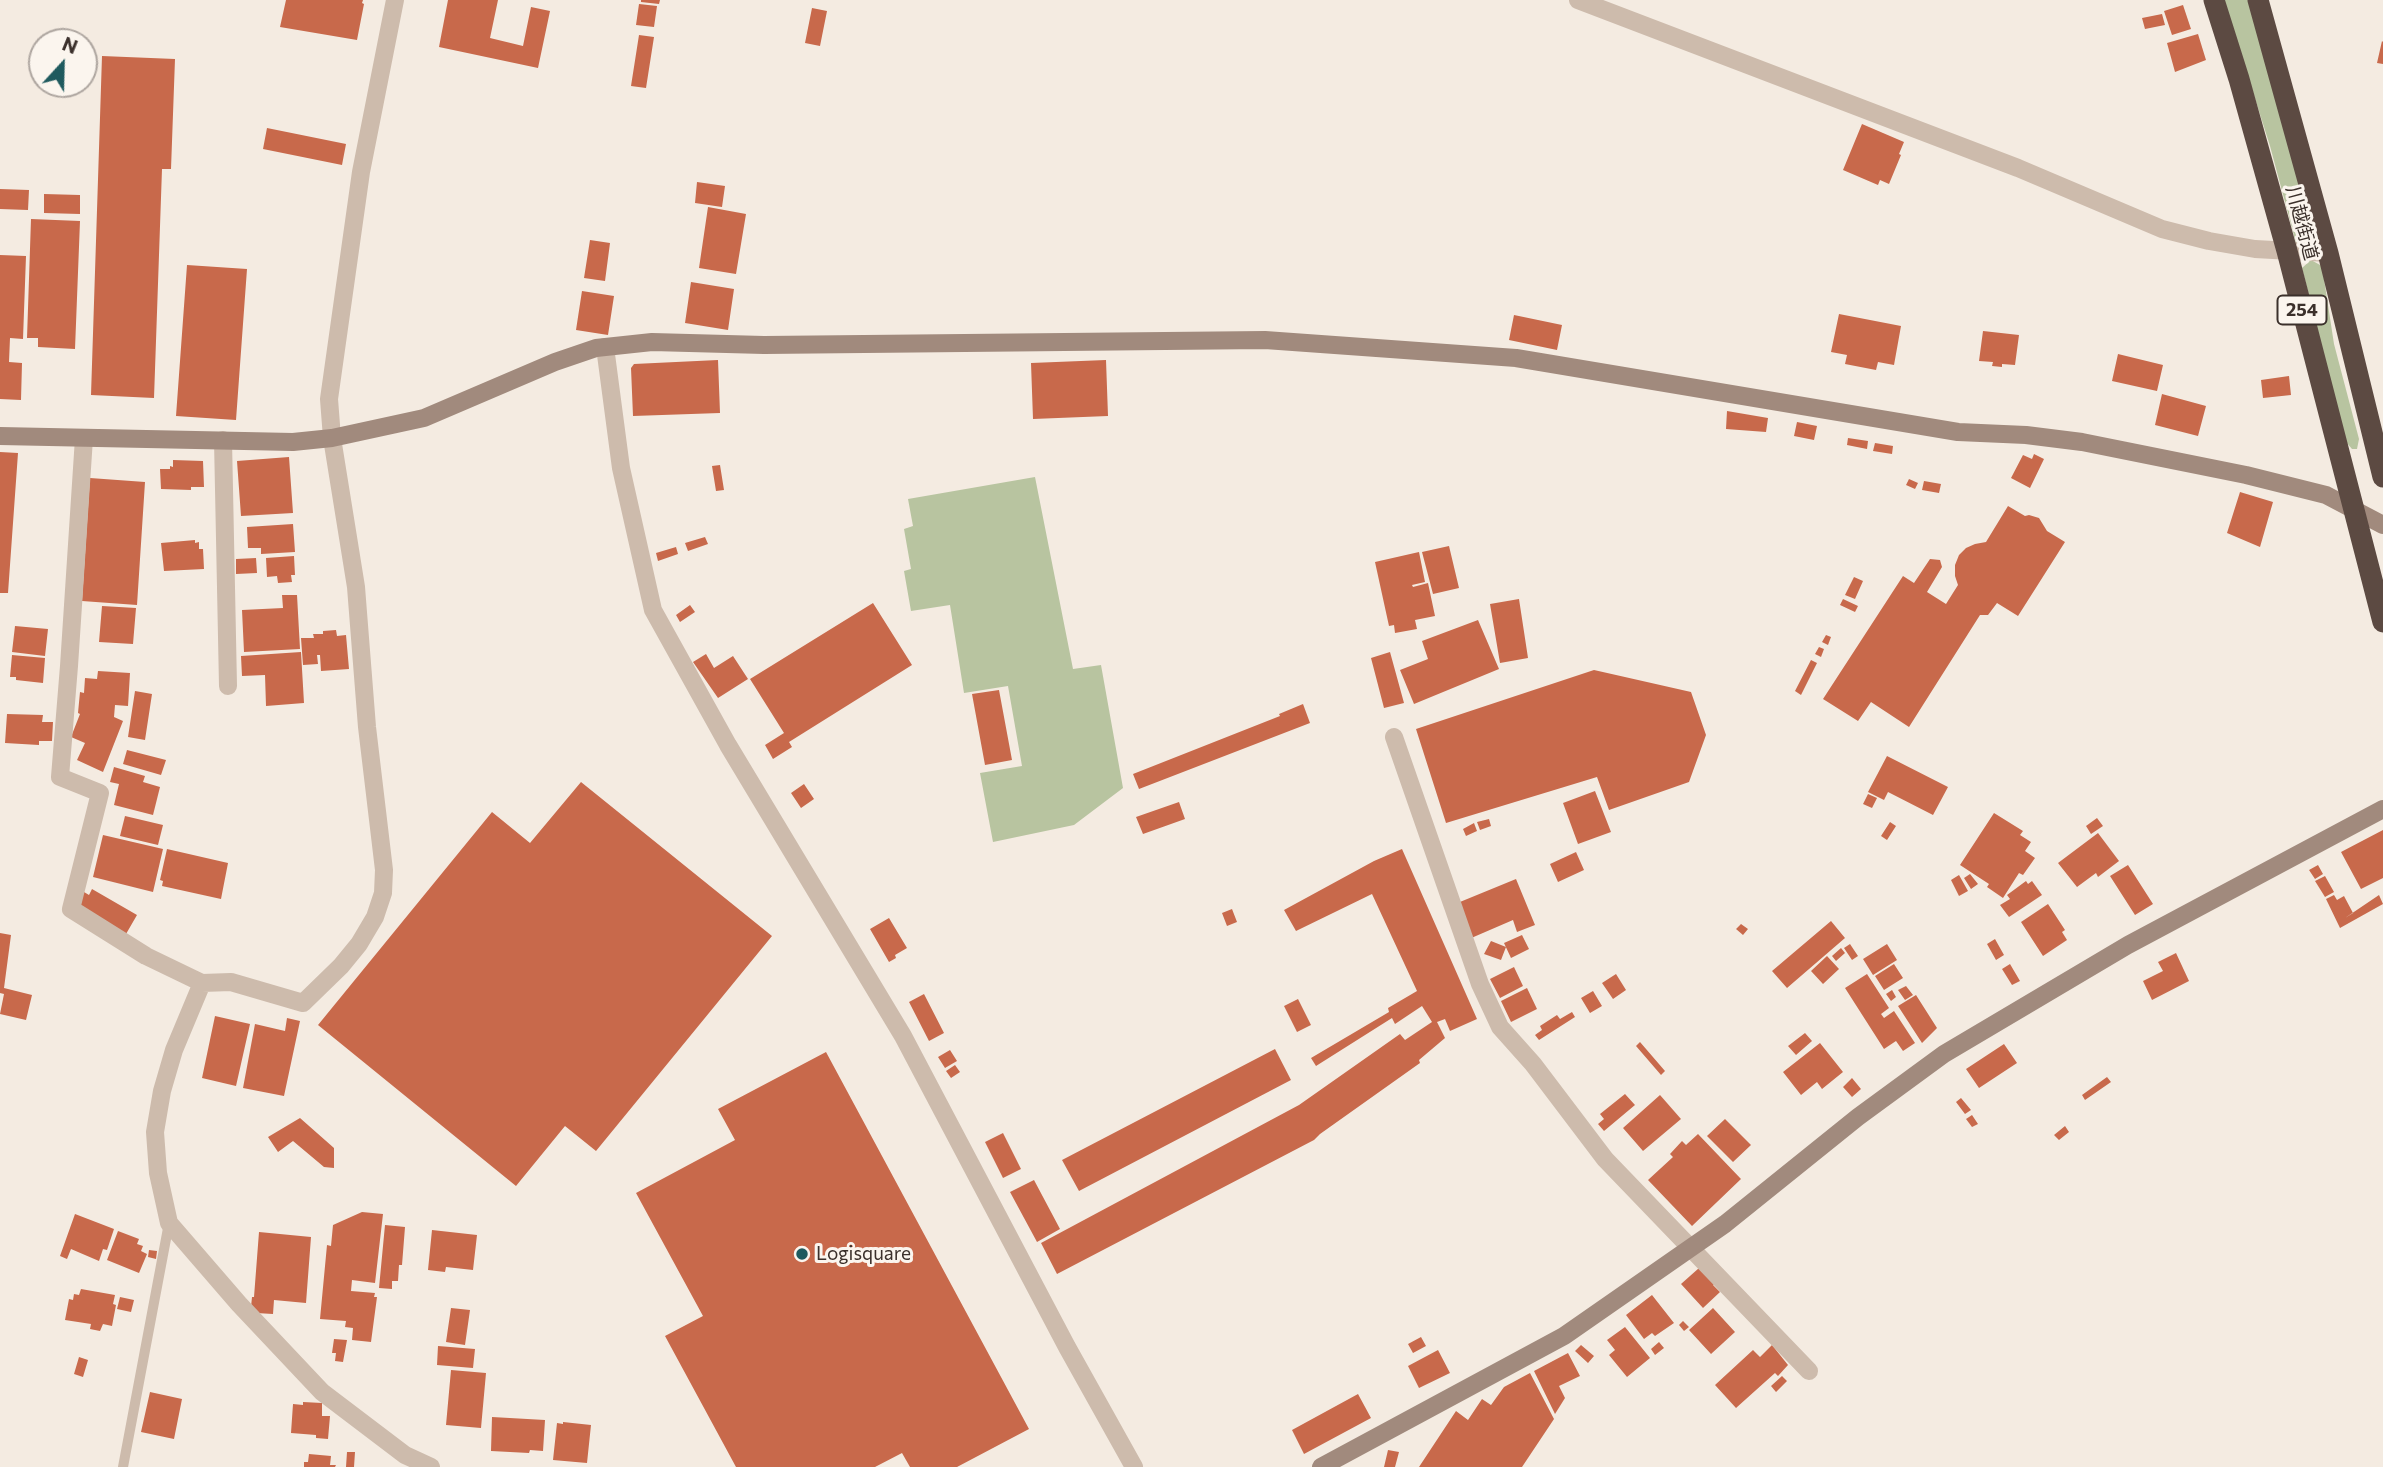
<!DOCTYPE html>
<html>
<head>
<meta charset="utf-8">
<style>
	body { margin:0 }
	#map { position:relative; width:2383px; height:1467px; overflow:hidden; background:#f4ebe1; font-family:Commissioner,sans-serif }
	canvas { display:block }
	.north { position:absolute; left:28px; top:28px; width:70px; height:70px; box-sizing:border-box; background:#fbf5ee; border:2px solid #aea6a0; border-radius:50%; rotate:22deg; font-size:19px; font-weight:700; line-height:28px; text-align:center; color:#3b302b }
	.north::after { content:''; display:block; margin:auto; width:24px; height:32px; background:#1f5a5e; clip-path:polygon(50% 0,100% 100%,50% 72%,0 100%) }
</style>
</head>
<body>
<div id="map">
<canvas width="2383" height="1467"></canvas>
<div class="north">N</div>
</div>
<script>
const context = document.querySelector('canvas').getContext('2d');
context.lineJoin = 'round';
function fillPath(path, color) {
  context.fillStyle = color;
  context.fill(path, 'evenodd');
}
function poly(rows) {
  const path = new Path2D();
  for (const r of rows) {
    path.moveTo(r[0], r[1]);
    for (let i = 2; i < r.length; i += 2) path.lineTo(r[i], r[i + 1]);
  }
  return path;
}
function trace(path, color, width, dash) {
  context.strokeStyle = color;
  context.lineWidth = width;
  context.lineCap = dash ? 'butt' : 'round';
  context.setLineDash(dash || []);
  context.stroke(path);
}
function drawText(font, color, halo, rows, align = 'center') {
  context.font = font + ' Commissioner,"Noto Sans JP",sans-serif';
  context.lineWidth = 6;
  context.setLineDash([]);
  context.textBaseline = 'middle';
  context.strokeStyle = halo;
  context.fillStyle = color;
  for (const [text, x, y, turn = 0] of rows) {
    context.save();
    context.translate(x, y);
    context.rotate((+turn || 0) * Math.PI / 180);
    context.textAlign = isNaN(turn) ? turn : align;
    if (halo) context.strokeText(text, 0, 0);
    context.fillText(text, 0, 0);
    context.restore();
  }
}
const green = poly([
	[2224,0,2248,0,2314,235,2313,241,2308,245,2296,243,2270,146],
	[2311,260,2322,266,2334,344,2359,439,2357,449,2352,449,2346,442,2302,268],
	[1035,477,1073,669,1101,665,1123,788,1074,825,993,842,980,773,1022,766,1008,686,964,693,950,605,911,611,904,571,911,569,904,529,913,526,908,499]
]);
const building = poly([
	[286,0,363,0,362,3,364,4,357,40,280,27],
	[448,0,498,0,490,38,523,46,531,7,550,11,538,68,439,47],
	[641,0,660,0,659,4,641,2],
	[639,4,657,6,654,27,636,25],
	[2183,5,2191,29,2172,35,2164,11],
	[812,8,827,11,820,46,805,43],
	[2162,14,2165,25,2145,29,2142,18],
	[2198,34,2206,60,2175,72,2167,43],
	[639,35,654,37,646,88,631,86],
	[2382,41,2383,42,2383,64,2377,63],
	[102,56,175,59,171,169,162,169,154,398,91,395],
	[1862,124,1904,142,1899,154,1901,155,1889,184,1880,180,1878,185,1843,170],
	[267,128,346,144,342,165,263,149],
	[697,182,725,186,722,207,695,203],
	[0,189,29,190,28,210,0,209],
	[44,194,80,195,80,214,44,213],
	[708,207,746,214,736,274,699,268],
	[31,219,80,221,75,349,38,347,38,338,27,338],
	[590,240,610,243,605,281,584,278],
	[0,255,26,256,23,339,10,338,9,362,22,363,21,400,0,399],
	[187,265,247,269,236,420,176,416],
	[691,282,734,289,728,330,685,323],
	[582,291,614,296,608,335,576,330],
	[1839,314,1901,326,1894,365,1878,362,1876,370,1845,364,1847,355,1831,352],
	[1514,315,1562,325,1557,350,1509,340],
	[1983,331,2019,335,2015,365,2002,364,2002,367,1992,366,1993,362,1979,361],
	[2118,354,2163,365,2157,391,2112,381],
	[718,360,720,413,633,416,631,368,634,364],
	[1106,360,1108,416,1033,419,1031,363],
	[2289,376,2291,395,2263,398,2261,380],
	[2162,394,2206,406,2198,436,2155,425],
	[1727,411,1768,418,1766,432,1726,429],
	[1797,422,1817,426,1814,440,1794,436],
	[1848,438,1868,441,1867,449,1847,445],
	[1875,443,1893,446,1892,454,1873,451],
	[0,452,18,453,8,593,0,593],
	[2034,454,2044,459,2030,488,2011,478,2023,455,2032,459],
	[289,457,293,513,241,516,237,461],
	[173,460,203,461,204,487,191,487,191,490,161,489,160,469,170,469,170,466,173,467],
	[720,465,724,490,716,491,712,466],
	[90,478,145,482,137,605,82,601],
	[1909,479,1918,483,1915,489,1906,485],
	[1924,481,1941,484,1939,493,1922,490],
	[2240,492,2273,502,2260,547,2227,533],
	[2008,506,2025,516,2029,515,2039,518,2047,531,2065,542,2018,616,1997,603,1988,615,1980,615,1909,727,1871,702,1858,721,1823,699,1903,576,1914,583,1930,559,1940,560,1942,567,1927,592,1946,604,1958,585,1955,576,1955,565,1959,555,1966,548,1975,544,1986,542],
	[293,524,295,552,261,554,261,548,248,548,247,527],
	[705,537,708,544,688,551,685,543],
	[195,540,195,543,199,542,199,549,203,549,204,569,164,571,161,543],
	[1449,546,1459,588,1433,594,1422,552],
	[676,547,678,554,658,561,656,553],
	[1419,552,1425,582,1412,585,1413,587,1428,583,1435,616,1415,620,1417,629,1395,633,1394,625,1389,626,1375,562],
	[294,556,295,575,291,575,292,582,278,583,277,576,267,577,266,558],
	[256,558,257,573,236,574,236,559],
	[1854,577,1863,581,1855,599,1845,595],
	[282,595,297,595,300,649,244,652,242,610,283,608],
	[1519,599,1528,658,1500,663,1490,604],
	[1843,599,1858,606,1855,612,1840,605],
	[873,603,912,665,789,742,792,747,773,759,765,745,784,733,750,679],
	[690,605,695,612,680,622,676,615],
	[102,606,136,608,133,644,99,642],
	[1478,620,1499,669,1414,704,1400,670,1428,659,1422,641],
	[15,626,48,629,45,656,12,652],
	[336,630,337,636,346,635,349,669,321,671,320,655,317,655,318,664,303,665,301,638,314,638,313,634,323,634,323,631],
	[1826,635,1831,637,1828,645,1822,642],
	[1819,647,1824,649,1821,657,1815,654],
	[301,652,304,703,266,706,265,675,242,676,241,656],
	[1390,652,1404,703,1384,708,1371,658],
	[706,654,714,668,733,656,748,679,718,698,693,662],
	[12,655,45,658,43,683,16,680,16,677,10,677],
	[1811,660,1817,663,1801,695,1795,691],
	[1594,670,1691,692,1706,735,1689,782,1609,810,1597,777,1446,823,1416,729],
	[98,671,130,673,128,706,115,705,114,717,123,721,103,772,77,760,85,743,71,737,80,714,78,713,80,692,84,693,85,678,97,679],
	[999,690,1012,760,985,765,972,694],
	[135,691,152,694,145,740,128,737],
	[1303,704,1310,723,1139,789,1133,774,1280,716,1279,714],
	[7,714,43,715,42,722,53,722,52,741,39,741,39,745,5,743],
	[127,750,166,760,161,775,123,764],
	[1887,756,1948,787,1933,815,1888,792,1884,800,1868,792],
	[114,767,145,776,143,782,160,787,153,815,114,805,119,784,110,782],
	[581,782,772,936,596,1151,565,1126,516,1186,318,1025,492,812,530,843],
	[804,784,814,799,801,808,791,793],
	[1595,791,1611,832,1578,844,1563,803],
	[1868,794,1877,798,1872,808,1863,804],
	[1179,802,1185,819,1143,834,1136,817],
	[1994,813,2023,831,2020,835,2031,842,2025,851,2035,858,2023,875,2019,873,2003,898,1987,887,1989,884,1960,865],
	[125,816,163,825,158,845,120,836],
	[2097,818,2103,826,2091,834,2086,826],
	[1489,819,1491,826,1480,830,1477,822],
	[1890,822,1896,826,1887,840,1881,836],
	[1474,823,1477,831,1466,836,1463,829],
	[2383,830,2383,878,2361,889,2341,852],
	[2098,833,2119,861,2098,877,2096,873,2077,887,2058,863],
	[103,835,163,849,153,892,93,877],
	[167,849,228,863,221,899,162,886,163,881,160,880],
	[1402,849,1477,1019,1450,1031,1445,1019,1437,1022,1445,1038,1419,1060,1420,1063,1320,1134,1314,1140,1057,1274,1041,1243,1299,1105,1400,1034,1405,1040,1432,1022,1422,1006,1395,1024,1392,1018,1316,1066,1311,1058,1389,1012,1388,1008,1417,991,1372,894,1296,931,1284,910,1374,861],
	[1576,852,1584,870,1558,882,1550,864],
	[2128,865,2153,904,2135,915,2110,876],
	[2318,865,2323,874,2315,879,2309,870],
	[1970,874,1978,884,1971,889,1964,878],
	[1959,875,1968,891,1959,896,1951,880],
	[2325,876,2334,892,2325,897,2315,881],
	[1516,879,1535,925,1517,932,1513,920,1469,939,1455,904],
	[2026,881,2028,884,2032,881,2042,895,2009,917,2000,905,2010,899,2007,895],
	[92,889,137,915,126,934,77,905,84,892,89,895],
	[2334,895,2337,900,2344,896,2353,913,2345,918,2379,895,2383,904,2340,928,2326,899],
	[2048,904,2065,930,2062,932,2067,940,2043,956,2021,922],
	[1232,909,1237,922,1227,926,1222,913],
	[889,918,907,948,895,955,896,958,889,962,870,929],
	[1831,921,1845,938,1787,988,1772,971],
	[1741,924,1748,929,1743,935,1736,929],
	[0,933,11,935,4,988,32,995,26,1020,0,1014,4,994,0,993],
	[1522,935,1529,949,1511,958,1504,943],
	[1995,939,2004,955,1996,960,1987,944],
	[1491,941,1506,947,1501,960,1484,954],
	[1850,944,1858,956,1852,960,1844,948],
	[1887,944,1897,960,1873,975,1863,959],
	[1841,948,1845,953,1836,961,1832,956],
	[2176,953,2189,981,2152,1000,2143,981,2163,971,2158,962],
	[1827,956,1839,969,1823,984,1811,971],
	[1894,964,1903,978,1884,990,1875,976],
	[2010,964,2020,981,2012,985,2002,969],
	[1514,967,1523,986,1500,998,1490,979],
	[1616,974,1626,990,1613,999,1602,983],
	[1867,974,1889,1008,1881,1014,1884,1018,1894,1011,1915,1043,1903,1051,1896,1041,1884,1049,1845,988],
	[1906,986,1913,995,1905,1000,1898,990],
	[1527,988,1537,1009,1511,1022,1501,1001],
	[1892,990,1896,997,1891,1001,1886,994],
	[1593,991,1602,1006,1590,1013,1581,998],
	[924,994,944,1033,929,1041,909,1002],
	[1916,995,1937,1028,1922,1043,1898,1006],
	[1298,999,1311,1025,1297,1032,1284,1006],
	[1572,1012,1575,1017,1539,1040,1535,1035,1542,1030,1540,1026,1557,1015,1560,1019],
	[215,1016,250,1024,236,1086,202,1078],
	[287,1018,300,1021,284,1096,243,1088,255,1024,285,1031],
	[1805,1033,1812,1041,1796,1055,1788,1046],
	[1640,1042,1665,1071,1661,1075,1636,1046],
	[1820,1043,1843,1072,1822,1089,1817,1082,1801,1095,1783,1072],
	[2004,1044,2017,1063,1979,1088,1966,1069],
	[1275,1049,1291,1080,1079,1191,1062,1160],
	[950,1050,957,1061,945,1068,938,1057],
	[826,1052,1029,1429,957,1467,910,1467,902,1453,875,1467,736,1467,665,1336,703,1316,636,1193,735,1140,718,1109],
	[955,1065,960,1072,951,1078,946,1071],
	[2107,1077,2111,1082,2085,1100,2082,1095],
	[1852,1078,1861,1089,1852,1097,1843,1087],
	[1625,1094,1635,1105,1604,1131,1598,1124,1604,1119,1600,1114],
	[1660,1095,1681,1119,1643,1151,1623,1128],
	[1961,1098,1971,1110,1965,1114,1956,1102],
	[1972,1115,1978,1124,1972,1127,1966,1119],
	[300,1118,334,1148,334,1168,324,1167,293,1141,278,1152,268,1137],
	[1725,1119,1751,1145,1733,1162,1707,1136],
	[2065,1126,2069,1132,2059,1140,2054,1135],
	[1003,1133,1021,1169,1003,1178,985,1142],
	[1698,1134,1741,1179,1692,1226,1648,1180,1673,1157,1670,1154,1682,1141,1686,1145],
	[1034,1180,1060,1229,1037,1242,1010,1192],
	[362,1212,383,1214,375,1283,352,1280,351,1291,375,1293,374,1297,377,1297,371,1342,352,1340,353,1328,345,1327,346,1321,320,1319,327,1245,331,1246,333,1225],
	[75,1214,114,1229,107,1250,103,1249,99,1261,71,1249,67,1259,60,1256],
	[385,1225,405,1227,402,1265,399,1265,398,1281,392,1281,392,1289,379,1288],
	[432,1230,477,1235,473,1270,446,1267,445,1272,428,1270],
	[118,1231,139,1239,137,1244,143,1246,141,1251,147,1254,139,1273,107,1260],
	[259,1232,311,1237,306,1303,274,1300,273,1314,256,1313,251,1307,252,1297,254,1297],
	[149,1250,157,1251,156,1259,148,1257],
	[1699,1268,1717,1282,1713,1285,1720,1292,1703,1308,1681,1284],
	[81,1289,115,1295,113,1304,116,1305,112,1326,103,1324,100,1331,90,1329,91,1324,65,1320,69,1299,73,1300,74,1294,79,1295],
	[1652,1295,1674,1323,1655,1336,1652,1333,1644,1339,1626,1315],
	[120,1297,134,1300,131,1312,117,1309],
	[451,1308,470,1310,465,1345,446,1342],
	[1713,1308,1735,1332,1711,1354,1689,1330],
	[1683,1321,1689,1327,1684,1331,1679,1325],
	[1625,1327,1650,1358,1627,1377,1609,1355,1615,1350,1607,1340],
	[1421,1337,1426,1346,1413,1353,1408,1344],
	[334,1339,347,1340,343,1362,335,1361,336,1353,332,1353],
	[1659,1342,1664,1348,1655,1355,1651,1349],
	[1581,1345,1594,1356,1588,1363,1575,1351],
	[1772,1345,1788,1365,1778,1376,1775,1373,1736,1408,1715,1385,1753,1350,1760,1357],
	[438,1346,475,1349,473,1368,437,1365],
	[1438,1350,1450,1373,1419,1388,1408,1366],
	[1568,1353,1580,1376,1559,1386,1565,1398,1555,1414,1534,1371],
	[79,1357,88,1360,83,1377,74,1374],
	[451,1370,486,1373,481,1428,446,1425],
	[1530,1373,1554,1419,1522,1467,1419,1467,1456,1411,1468,1420,1482,1399,1491,1405,1504,1387],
	[1782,1376,1787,1381,1776,1392,1771,1386],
	[150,1392,182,1399,174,1439,141,1432],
	[1358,1394,1371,1418,1304,1454,1292,1430],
	[303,1402,322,1403,322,1416,330,1416,328,1439,316,1438,316,1435,291,1433,293,1404,303,1405],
	[492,1417,545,1420,543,1451,530,1450,529,1453,491,1451],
	[563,1422,591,1425,587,1463,553,1460,557,1423,563,1424],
	[1388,1450,1399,1452,1395,1467,1384,1467],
	[347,1452,355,1452,354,1467,346,1467],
	[309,1454,331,1456,330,1465,336,1465,335,1467,304,1467,304,1462,308,1462]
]);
const lane = poly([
	[123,1467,169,1223]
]);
const street = poly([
	[1578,0,2018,168,2162,229,2209,241,2255,249,2328,253],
	[605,347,621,468,653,610,728,745,903,1036,1067,1347,1134,1467],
	[84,438,69,666,60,777,100,793,71,909,146,956,202,983,231,982,303,1003,341,966,359,944,375,917,383,893,384,870,367,727,356,587,332,438,329,399,361,172,395,0],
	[223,440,228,686],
	[1394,737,1480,984,1500,1027,1533,1064,1605,1159,1809,1371],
	[202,983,174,1050,162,1091,155,1132,158,1173,169,1223,239,1304,322,1392,405,1455,431,1467]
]);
const secondary = poly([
	[0,436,293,442,332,438,424,418,555,362,596,348,652,342,764,345,1265,340,1516,358,1958,432,2026,435,2082,442,2246,475,2326,495,2383,525],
	[1321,1467,1564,1336,1725,1224,1858,1117,1944,1054,2128,945,2383,809]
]);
const highway = poly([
	[2214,0,2239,79,2287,251,2383,622],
	[2258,0,2328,253,2383,477]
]);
const markers = [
	[802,1254,7,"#1f5a5e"]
];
const shields = [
	[2302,310,49]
];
const shieldNames = [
	["254",2302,310]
];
const streetNames = [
	["川越街道",2302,223,75]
];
const poiNames = [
	["Logisquare",816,1254]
];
fillPath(green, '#b8c4a0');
fillPath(building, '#c8694b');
trace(lane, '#cdbbac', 10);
trace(street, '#cdbbac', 18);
trace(secondary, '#a18a7d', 18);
trace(highway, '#5c4a42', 21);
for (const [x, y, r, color] of markers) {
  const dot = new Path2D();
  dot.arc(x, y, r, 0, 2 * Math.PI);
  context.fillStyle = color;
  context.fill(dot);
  trace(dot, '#fbf5ee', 2.5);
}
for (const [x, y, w] of shields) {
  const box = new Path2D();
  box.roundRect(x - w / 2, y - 14.5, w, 29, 5);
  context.fillStyle = '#fbf5ee';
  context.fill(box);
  trace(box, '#3b302b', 2);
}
drawText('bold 18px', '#3b302b', null, shieldNames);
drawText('19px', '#3b302b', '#fbf5ee', streetNames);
drawText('19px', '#3b302b', '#fbf5ee', poiNames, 'left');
</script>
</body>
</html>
